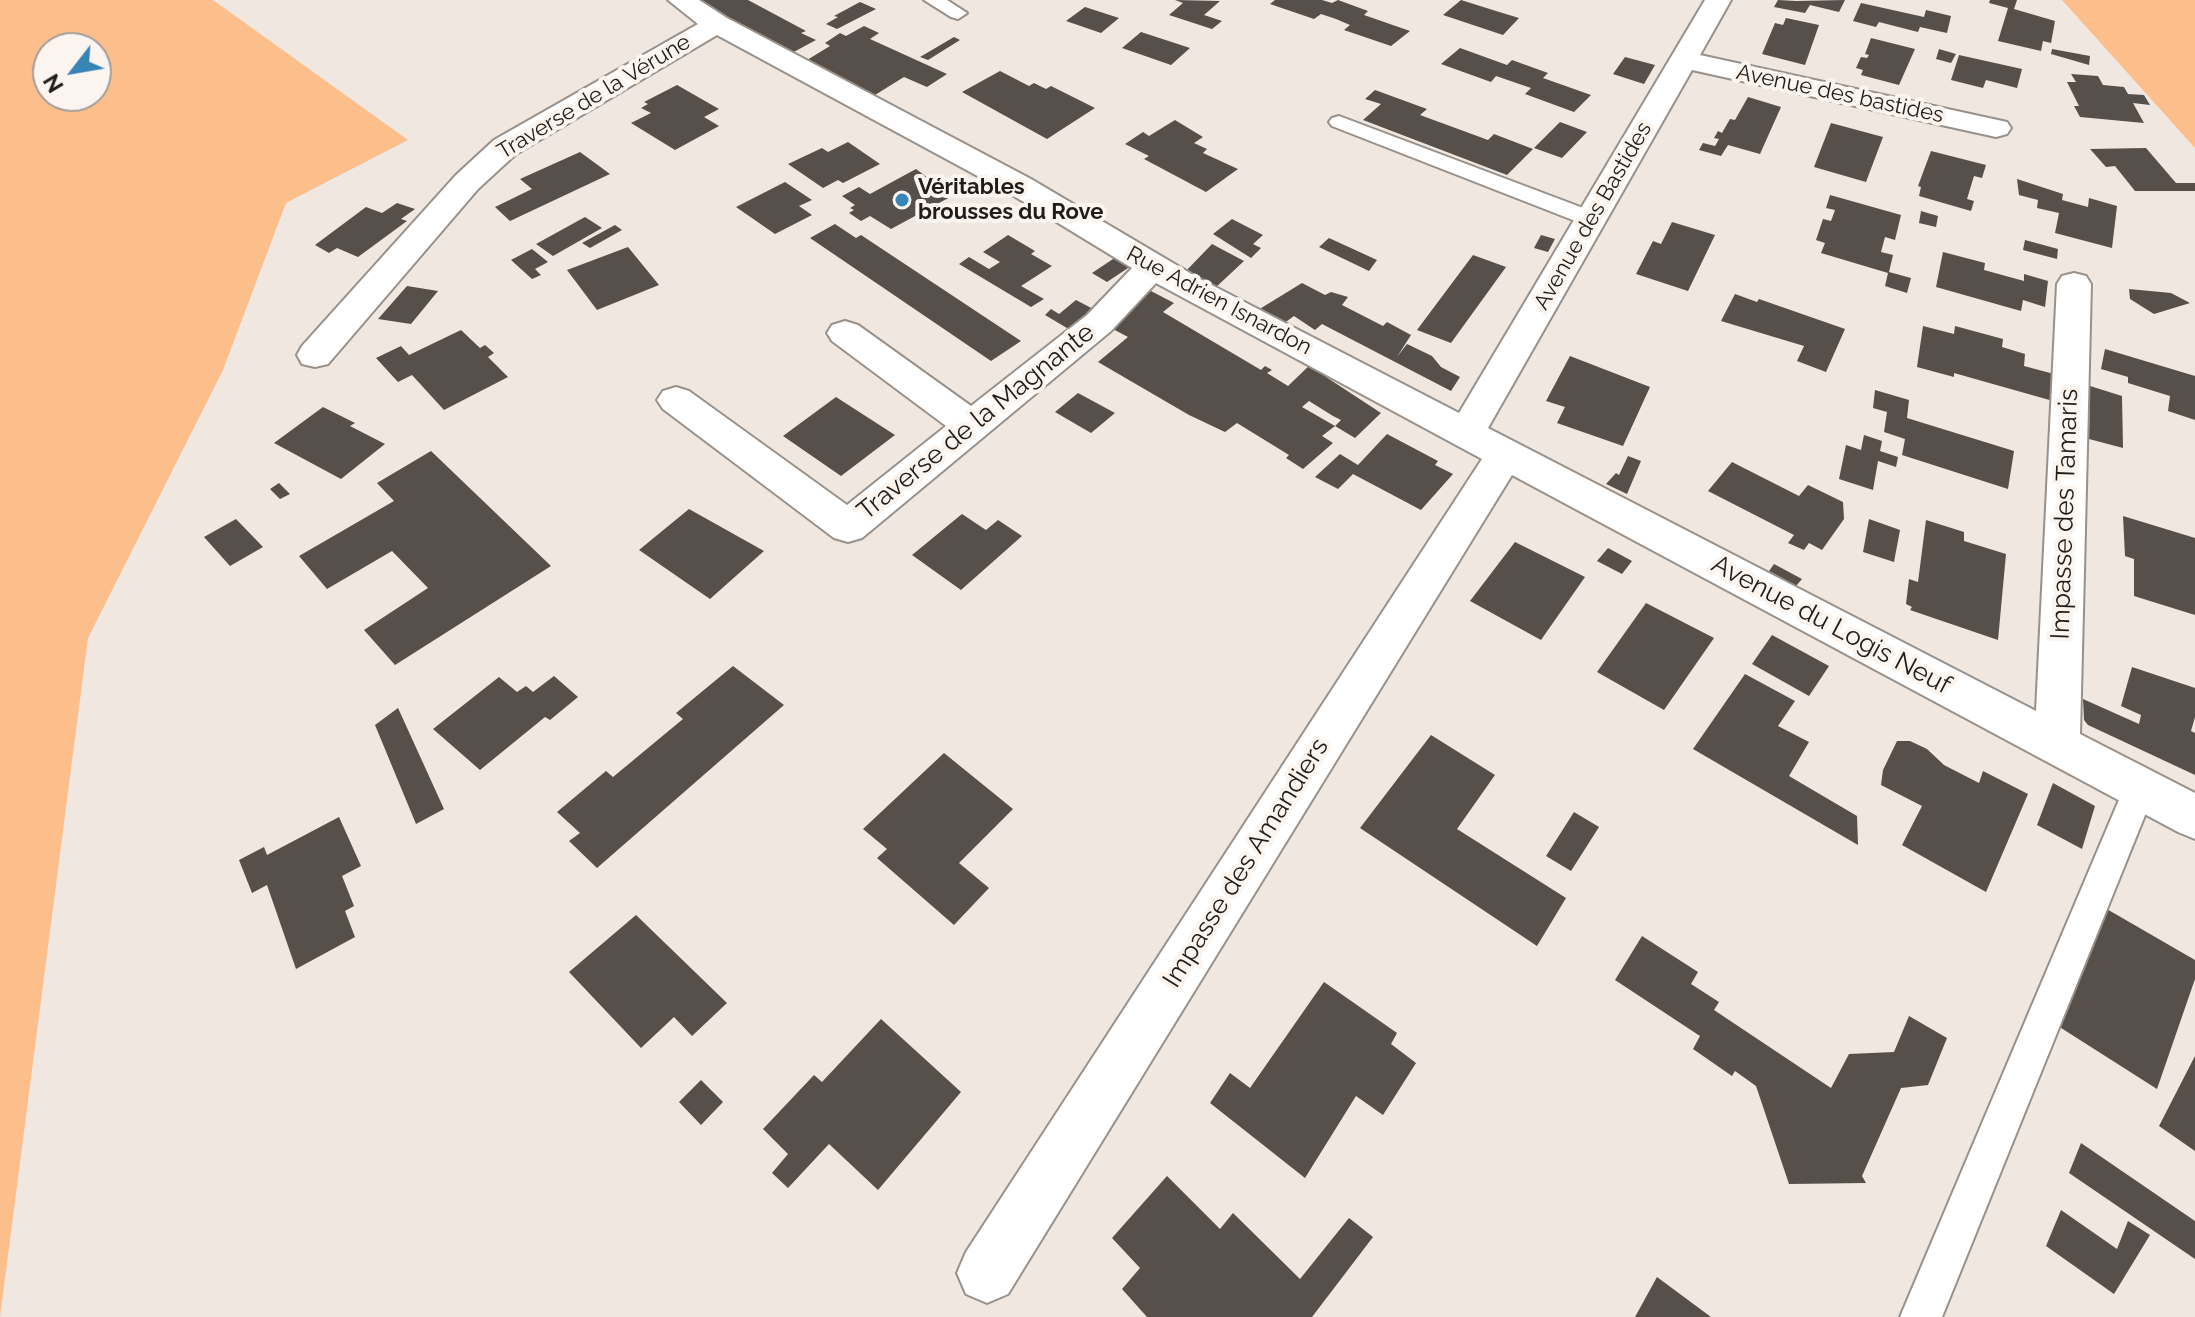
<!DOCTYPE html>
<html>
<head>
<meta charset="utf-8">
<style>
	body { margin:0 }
	#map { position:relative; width:2195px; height:1317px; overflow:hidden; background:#efe7e0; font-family:Raleway,sans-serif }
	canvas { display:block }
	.north { position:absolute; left:32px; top:32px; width:80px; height:80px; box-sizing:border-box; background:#fcf4ee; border:2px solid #a49e99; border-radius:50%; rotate:239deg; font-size:22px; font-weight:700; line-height:32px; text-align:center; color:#1f1c1a }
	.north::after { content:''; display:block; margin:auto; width:28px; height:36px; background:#3784b6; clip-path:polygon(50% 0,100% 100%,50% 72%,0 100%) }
</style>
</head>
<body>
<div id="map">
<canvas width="2195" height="1317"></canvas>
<div class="north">N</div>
</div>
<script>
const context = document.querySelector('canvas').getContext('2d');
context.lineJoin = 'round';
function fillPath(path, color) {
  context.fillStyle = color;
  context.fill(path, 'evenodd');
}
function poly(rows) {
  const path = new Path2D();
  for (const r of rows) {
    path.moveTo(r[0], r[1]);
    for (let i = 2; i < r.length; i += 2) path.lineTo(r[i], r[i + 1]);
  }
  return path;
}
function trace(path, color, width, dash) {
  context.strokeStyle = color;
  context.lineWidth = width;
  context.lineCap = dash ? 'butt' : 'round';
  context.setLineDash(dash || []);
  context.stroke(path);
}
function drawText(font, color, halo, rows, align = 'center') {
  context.font = font + ' Raleway,sans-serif';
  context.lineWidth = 8;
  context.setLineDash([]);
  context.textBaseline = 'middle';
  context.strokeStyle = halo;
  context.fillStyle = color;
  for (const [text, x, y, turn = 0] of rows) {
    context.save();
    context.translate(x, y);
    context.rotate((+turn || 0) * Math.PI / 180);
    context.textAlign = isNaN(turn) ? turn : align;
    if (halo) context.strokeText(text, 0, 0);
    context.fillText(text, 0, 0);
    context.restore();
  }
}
const green = poly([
	[0,0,213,0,408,140,286,203,223,370,88,638,0,1317],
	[96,48,96,96,48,96,48,48],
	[2062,0,2195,0,2195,148]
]);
const building = poly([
	[695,0,748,0,806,31,801,33,816,40,790,54],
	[1175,0,1220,1,1204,15,1222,21,1212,29,1169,15,1183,3],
	[1275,0,1322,0,1332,3,1338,0,1368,11,1364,15,1410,31,1391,46,1344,30,1350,25,1336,19,1321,14,1314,19,1270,4],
	[1461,0,1496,11,1519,18,1503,35,1443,15],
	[1778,0,1796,1,1845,0,1839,12,1810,5,1805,13,1774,7],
	[1990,0,2017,0,2014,9,2055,21,2051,43,2043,41,2041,51,1998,41,2008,8,1989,3],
	[860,2,876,9,837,29,826,24,838,17,834,16],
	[1861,3,1924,17,1926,10,1951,16,1947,33,1920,27,1918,32,1879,22,1876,27,1853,21],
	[1085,7,1119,18,1101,33,1066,21],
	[1786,18,1819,25,1805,65,1762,54,1775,23,1783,25],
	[864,26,879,33,870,39,947,74,927,87,904,77,875,95,807,60,830,46,825,43,840,33,846,36],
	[1141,32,1190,48,1171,65,1122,48],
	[954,37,960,40,928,60,920,57],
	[1871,38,1915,49,1899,85,1861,75,1863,70,1856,68,1861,57,1867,58,1869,55,1865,54],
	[1460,48,1507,65,1512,60,1548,73,1543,78,1591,95,1574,112,1525,94,1531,88,1496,76,1491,82,1441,64],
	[1939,49,1956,54,1951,63,1936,59],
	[2052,49,2090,56,2089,65,2051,54],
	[1959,55,2022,69,2017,88,1986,80,1983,88,1951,80],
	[1625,57,1655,65,1644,84,1613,74],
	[1000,71,1029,86,1034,83,1046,89,1051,86,1095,108,1047,139,962,92],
	[2071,74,2098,76,2103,85,2124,87,2128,94,2144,95,2150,105,2133,103,2144,123,2080,117,2074,106,2079,106,2067,82,2076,82],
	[677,85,719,109,704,117,719,126,675,150,631,123,651,113,641,108,648,104,644,102],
	[1375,90,1427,109,1420,115,1488,140,1494,134,1533,149,1507,175,1363,120,1381,104,1365,99],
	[1748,97,1781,107,1760,154,1728,145,1721,156,1699,150,1703,143,1715,146,1719,139,1714,138,1718,131,1722,133,1730,119,1735,120],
	[1175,120,1203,137,1194,143,1207,149,1203,153,1238,169,1206,192,1144,159,1149,156,1125,144,1143,132,1149,136],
	[1560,122,1587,132,1562,158,1534,148],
	[1831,123,1883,137,1866,182,1814,167],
	[848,142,880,164,843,183,838,180,823,188,788,164,822,148,828,152],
	[2146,148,2176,183,2195,183,2195,191,2135,191,2115,166,2106,167,2090,149],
	[1931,151,1986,165,1982,178,1974,176,1967,199,1974,201,1971,211,1919,196,1921,187,1918,186],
	[580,152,610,174,510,221,495,207,532,189,520,179],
	[916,169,952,196,891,229,870,216,861,221,849,213,854,210,850,208,855,205,842,196,859,187,870,194],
	[2017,179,2063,194,2062,200,2088,207,2089,198,2117,206,2112,248,2055,233,2059,213,2037,208,2038,200,2019,195],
	[785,182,812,200,799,206,812,215,775,234,736,207],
	[1830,195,1901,215,1895,240,1885,237,1881,252,1893,255,1889,272,1911,278,1907,293,1885,286,1888,273,1821,253,1825,243,1816,240,1823,219,1831,221,1835,210,1826,208],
	[397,203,415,209,401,219,407,221,358,257,337,248,329,253,315,245,366,207,382,213],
	[1921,211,1938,216,1936,227,1919,223],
	[585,217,602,228,553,256,536,244],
	[1232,219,1263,235,1253,244,1261,248,1251,258,1213,234],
	[1672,222,1715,235,1688,291,1636,274,1653,241,1661,244],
	[835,224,856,238,861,235,1021,341,991,361,810,238],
	[615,225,622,230,590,248,582,243],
	[1008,235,1035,251,1031,254,1052,266,1021,286,1044,299,1031,307,959,264,969,257,989,269,1000,262,983,252],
	[1541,235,1555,239,1548,252,1534,248],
	[1329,238,1377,260,1369,271,1319,247],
	[2025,240,2058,249,2057,259,2023,250],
	[1212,244,1244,261,1214,289,1184,273],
	[628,247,659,285,597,310,567,270],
	[532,249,548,262,535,269,541,275,532,279,511,260],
	[1943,252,1985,263,1984,270,2024,281,2024,274,2048,281,2045,307,2023,300,2021,311,1936,287],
	[1473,255,1506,267,1451,343,1417,330],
	[1116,257,1131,266,1107,282,1092,273],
	[1302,283,1325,295,1331,292,1348,297,1342,305,1383,326,1387,322,1411,335,1397,357,1407,344,1432,356,1441,367,1460,377,1451,391,1322,324,1315,330,1294,316,1283,324,1258,310],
	[407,286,438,291,411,324,378,319],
	[2129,289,2171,293,2190,303,2154,314,2130,299],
	[1149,290,1174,303,1163,312,1261,370,1265,366,1272,370,1267,373,1288,386,1312,363,1331,373,1326,377,1381,413,1355,438,1335,426,1322,436,1333,443,1303,469,1286,458,1289,455,1237,423,1225,432,1189,415,1098,362,1128,337,1111,328,1128,314,1122,311],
	[1309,401,1333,416,1341,420,1335,426,1302,407],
	[1735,294,1757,302,1759,299,1845,329,1826,372,1797,361,1804,346,1721,321],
	[1076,300,1095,310,1072,331,1045,315,1051,309,1059,314],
	[1923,326,1954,334,1955,326,2003,339,2002,347,2025,354,2024,366,2054,374,2053,401,1954,373,1954,377,1917,367],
	[461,330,480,348,485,345,494,353,488,357,508,377,444,410,412,375,398,382,376,358,401,346,409,355],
	[2105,349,2195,376,2195,420,2168,411,2170,396,2128,383,2128,377,2101,369],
	[1570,356,1650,387,1623,446,1557,423,1565,407,1546,401],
	[2090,386,2122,396,2123,448,2089,439],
	[1875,390,1909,400,1907,418,2014,451,2008,489,1902,455,1905,439,1884,432,1887,412,1873,408],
	[1078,393,1115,413,1091,433,1055,412],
	[836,397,895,435,841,476,783,436],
	[323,407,355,423,350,426,385,444,341,479,274,443],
	[1387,434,1438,461,1435,465,1453,474,1421,510,1353,474,1338,489,1315,477,1340,454,1358,465],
	[1864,435,1882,441,1880,451,1898,457,1896,467,1878,461,1873,490,1839,479,1846,445,1861,450],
	[431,451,551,566,395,665,364,630,428,588,392,551,327,589,299,556,394,501,377,483],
	[1628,456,1641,461,1627,494,1606,484,1616,473,1619,475],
	[1732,462,1799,496,1808,485,1843,502,1844,519,1822,550,1809,543,1804,550,1788,543,1794,535,1708,491],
	[279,483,290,494,280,499,270,489],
	[689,509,764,551,710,599,639,550],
	[962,514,986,530,998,520,1022,536,961,590,912,555],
	[2123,516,2195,538,2195,615,2134,596,2134,559,2125,556],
	[236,519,263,547,230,566,204,537],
	[1869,519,1900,530,1894,562,1863,552],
	[1926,520,1964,532,1964,541,2006,554,1998,640,1910,610,1912,607,1906,604,1909,579,1918,582],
	[1515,542,1585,577,1541,640,1470,601],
	[1608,548,1632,561,1622,574,1597,561],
	[1774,564,1802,579,1796,586,1769,571],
	[1646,603,1714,638,1664,710,1597,672],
	[1772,635,1829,666,1809,696,1752,664],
	[733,666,784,705,597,868,569,841,580,833,557,812,606,771,613,777,683,719,676,713],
	[2132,667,2195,688,2195,717,2191,731,2195,733,2195,775,2088,725,2084,720,2083,699,2139,724,2141,715,2121,706],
	[1745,674,1795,701,1778,726,1809,742,1789,776,1857,816,1858,845,1693,749],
	[554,676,578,697,550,720,545,717,480,770,433,729,499,677,517,692,526,686,533,692],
	[398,708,444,809,416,824,375,725],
	[1431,735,1495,775,1457,829,1566,898,1537,946,1360,828],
	[1897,741,1910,741,1927,749,1944,765,1979,783,1983,771,2028,794,1986,892,1902,845,1922,806,1881,785,1883,770],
	[944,753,1013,809,959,863,989,888,954,925,877,858,887,849,863,829],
	[2053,783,2095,806,2082,849,2037,825],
	[1574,812,1599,827,1571,871,1546,856],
	[339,817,361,866,342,876,354,906,345,911,355,937,296,969,267,885,252,893,239,860,264,847,267,855],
	[2105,908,2195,960,2195,979,2157,1089,2058,1026],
	[636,915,727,1003,692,1036,674,1017,641,1048,569,972],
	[1642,936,1698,972,1691,984,1719,1002,1714,1010,1831,1088,1849,1054,1894,1052,1909,1016,1947,1038,1928,1085,1901,1088,1862,1176,1866,1183,1789,1184,1756,1086,1735,1071,1732,1076,1693,1049,1700,1036,1615,980],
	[1324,982,1397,1033,1391,1044,1416,1063,1383,1115,1356,1096,1305,1178,1210,1103,1230,1073,1250,1088],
	[881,1019,961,1092,878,1190,829,1144,788,1188,772,1173,788,1154,763,1129,814,1075,822,1082],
	[2195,1056,2195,1151,2159,1126],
	[701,1080,723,1102,701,1125,679,1102],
	[2081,1143,2195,1221,2195,1259,2069,1173],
	[1167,1176,1220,1229,1233,1213,1300,1279,1349,1218,1373,1237,1312,1317,1147,1317,1122,1289,1140,1268,1112,1238],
	[2061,1210,2117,1249,2128,1221,2150,1235,2114,1294,2046,1246],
	[1657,1277,1711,1317,1635,1317]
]);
const service = poly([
	[924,0,947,0,967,13,958,19,951,17,924,0],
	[1339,116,1599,214,1602,219,1599,224,1583,224,1332,126,1329,122,1332,118,1339,116],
	[2140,774,2151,778,2156,788,1942,1317,1900,1317,2124,788,2129,778,2140,774]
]);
const minor = poly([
	[668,0,699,0,727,18,1031,179,1200,279,1459,413,1705,0,1731,0,1700,55,2007,122,2011,128,2007,134,1996,137,1692,70,1488,428,2036,711,2057,284,2062,276,2074,273,2086,276,2091,284,2080,734,2195,793,2195,839,2178,832,1512,475,1008,1294,987,1303,966,1294,957,1273,966,1252,1482,459,1156,283,1111,331,862,538,848,542,834,538,663,409,657,400,663,391,676,387,689,391,847,505,946,426,832,341,827,333,832,325,845,321,858,325,971,406,1087,315,1132,268,1009,193,717,35,516,154,478,189,328,364,315,367,302,364,297,355,302,346,456,175,494,140,698,24,668,0]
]);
const markers = [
	[902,200,8,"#3784b6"]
];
const farStreetnames = [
	["Avenue des bastides",1840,94,12],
	["Traverse de la Vérune",594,97,-31],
	["Avenue des Bastides",1593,216,-60],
	["Rue Adrien Isnardon",1219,301,28]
];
const farPoinames = [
	["Véritables",918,187],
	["brousses du Rove",918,212]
];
const streetNames = [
	["Traverse de la Magnante",976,422,-39],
	["Impasse des Tamaris",2065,514,-88],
	["Avenue du Logis Neuf",1831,625,28],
	["Impasse des Amandiers",1246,863,-58]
];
fillPath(green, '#fcbf8c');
fillPath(building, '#564f4a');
trace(service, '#98908a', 4);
trace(minor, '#98908a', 4);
fillPath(service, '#fff');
fillPath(minor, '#fff');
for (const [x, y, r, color] of markers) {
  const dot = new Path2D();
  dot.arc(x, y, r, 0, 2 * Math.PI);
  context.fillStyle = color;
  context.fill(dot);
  trace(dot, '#fcf4ee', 3);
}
drawText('22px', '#1f1c1a', '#fcf4ee', farStreetnames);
drawText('bold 22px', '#1f1c1a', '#fcf4ee', farPoinames, 'left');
drawText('26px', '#1f1c1a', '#fcf4ee', streetNames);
</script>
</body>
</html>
